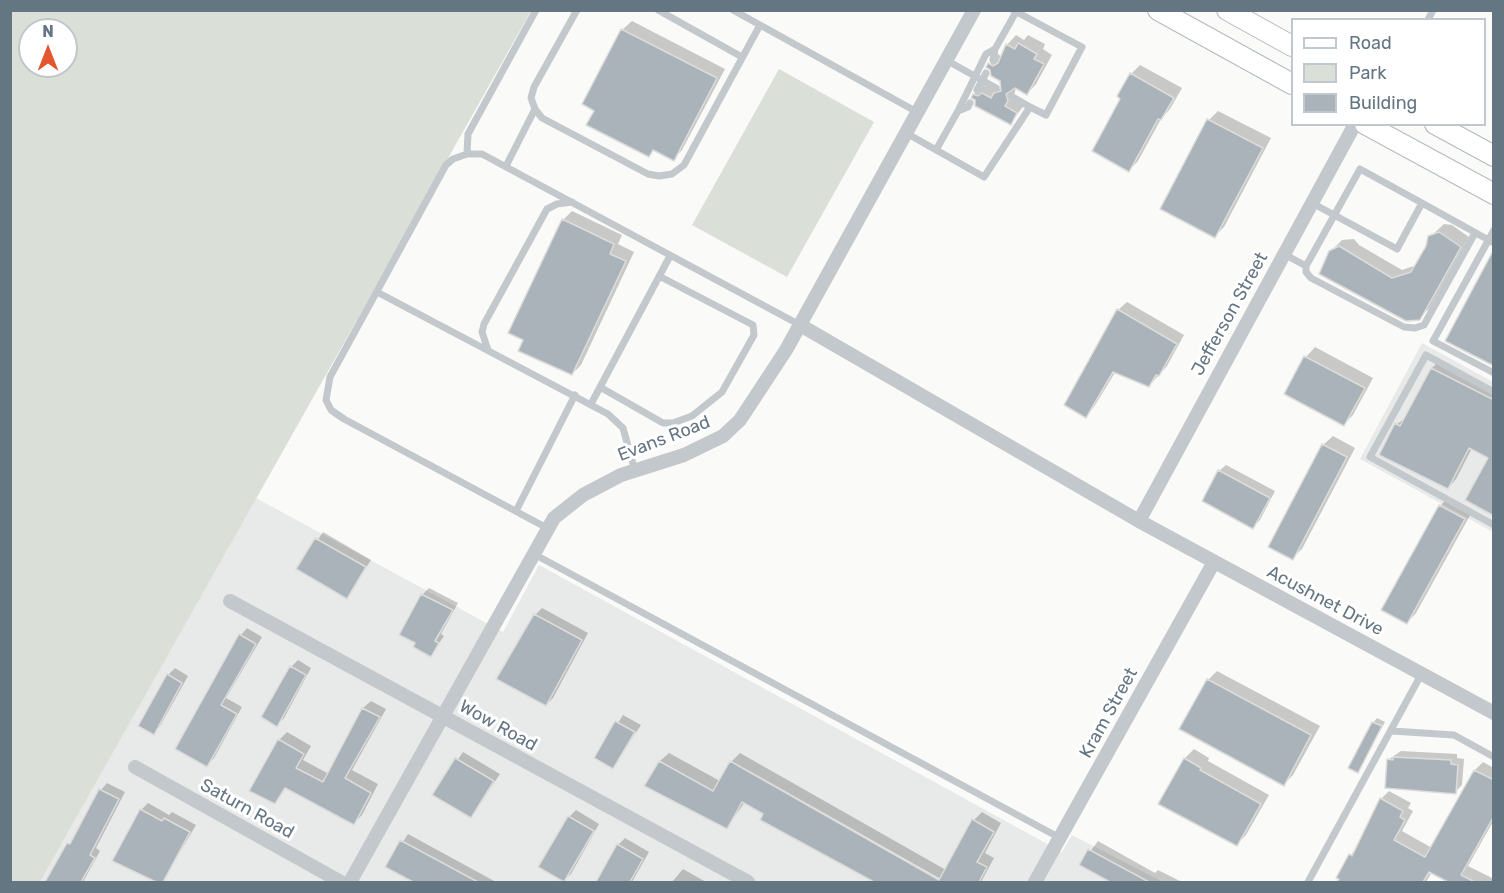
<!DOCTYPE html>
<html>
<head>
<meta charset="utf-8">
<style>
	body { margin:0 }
	#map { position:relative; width:1504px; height:893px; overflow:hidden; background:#fafaf8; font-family:Rubik,sans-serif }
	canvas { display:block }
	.frame { position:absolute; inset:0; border:12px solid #657683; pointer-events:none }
	.legend { position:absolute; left:1291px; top:18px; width:195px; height:108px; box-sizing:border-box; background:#fff; border:2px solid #c1c8cd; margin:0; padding:8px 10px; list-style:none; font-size:18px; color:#657683 }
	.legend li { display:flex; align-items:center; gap:12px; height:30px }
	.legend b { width:30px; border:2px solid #c1c8cd }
	.north { position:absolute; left:18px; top:18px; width:60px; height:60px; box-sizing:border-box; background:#fff; border:2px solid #c1c8cd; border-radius:50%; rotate:0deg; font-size:16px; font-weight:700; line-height:24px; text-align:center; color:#657683 }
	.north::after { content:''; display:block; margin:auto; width:21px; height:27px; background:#e4572e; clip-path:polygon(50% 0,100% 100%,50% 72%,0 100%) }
</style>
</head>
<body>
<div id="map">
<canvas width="1504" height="893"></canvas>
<div class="frame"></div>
<ul class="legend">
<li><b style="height:8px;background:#fff"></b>Road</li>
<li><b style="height:16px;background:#dadfd7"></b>Park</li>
<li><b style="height:16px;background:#aab3b9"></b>Building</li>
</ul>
<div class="north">N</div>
</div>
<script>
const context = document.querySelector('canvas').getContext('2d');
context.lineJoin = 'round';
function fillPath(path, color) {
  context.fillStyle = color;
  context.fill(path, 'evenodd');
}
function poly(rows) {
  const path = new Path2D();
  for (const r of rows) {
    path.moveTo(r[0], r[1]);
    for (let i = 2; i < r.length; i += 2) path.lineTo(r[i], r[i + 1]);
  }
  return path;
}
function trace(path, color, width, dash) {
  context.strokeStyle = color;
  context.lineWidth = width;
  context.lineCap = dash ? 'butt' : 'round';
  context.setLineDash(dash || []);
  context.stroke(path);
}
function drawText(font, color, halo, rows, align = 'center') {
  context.font = font + ' Rubik,sans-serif';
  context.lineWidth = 6;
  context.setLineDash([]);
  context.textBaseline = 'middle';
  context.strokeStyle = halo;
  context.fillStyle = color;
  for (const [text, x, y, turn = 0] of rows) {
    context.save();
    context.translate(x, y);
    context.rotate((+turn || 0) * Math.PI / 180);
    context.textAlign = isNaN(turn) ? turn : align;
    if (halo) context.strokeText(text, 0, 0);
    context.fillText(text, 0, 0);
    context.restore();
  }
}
const built = poly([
	[1422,343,1493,382,1493,532,1360,459],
	[256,498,503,632,539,565,1062,852,1072,835,1163,882,40,882]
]);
const green = poly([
	[10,11,531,11,40,882,10,882],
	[30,30,66,30,66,66,30,66],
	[779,69,874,122,787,277,692,225]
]);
const shadow = poly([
	[632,21,725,69,682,150,673,159,655,149,648,155,596,110,622,30],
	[1016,35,1024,40,1028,35,1045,44,1043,49,1052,55,1036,84,1027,94,1016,87,1014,96,1026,103,1010,123,974,94,983,85,988,87,992,84,1000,89,1002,87,1002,80,988,67,998,54,1002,57,1007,45],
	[1140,65,1182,88,1170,109,1161,119,1138,161,1129,170,1131,74],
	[1218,111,1271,138,1224,227,1215,236,1162,208,1209,120],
	[572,211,622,235,618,244,634,252,581,365,572,374,563,220],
	[1444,224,1452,225,1469,237,1429,309,1414,321,1406,320,1333,249,1342,240,1354,239,1359,245,1402,270,1417,265,1428,246,1429,238],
	[1127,302,1184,335,1167,366,1149,386,1116,371,1094,407,1085,416,1118,310],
	[1315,347,1373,378,1353,415,1344,424,1286,393,1306,357],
	[1440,360,1494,389,1494,514,1490,458,1472,448,1456,479,1448,488,1397,424,1407,417,1432,368],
	[1333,436,1355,448,1302,549,1292,558,1323,445],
	[1226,465,1275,491,1260,520,1253,527,1219,471],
	[1449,497,1473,510,1416,613,1407,623,1440,506],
	[323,532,371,560,347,597,299,569],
	[429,588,458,603,441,634,444,636,431,655,401,634,423,594],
	[542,608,588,633,553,698,546,705,535,615],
	[247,628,262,637,226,698,242,707,214,758,207,765,177,748,241,635],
	[298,660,311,668,284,718,277,725,263,717,291,667],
	[175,668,188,676,160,726,154,733,168,675],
	[1217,671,1320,726,1293,775,1284,784,1208,680],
	[371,701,386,709,352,770,378,784,362,815,354,823,287,787,275,802,279,740,287,732,311,746,303,760,329,774,363,708],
	[623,715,641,725,613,767,596,757],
	[1377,718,1385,722,1358,772,1373,723],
	[1194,749,1209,758,1208,761,1269,795,1246,835,1237,844,1160,803,1185,758],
	[1401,751,1457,754,1457,758,1464,759,1462,785,1455,792,1388,760],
	[463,752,500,774,471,817,434,795],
	[669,753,720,781,732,761,941,882,877,882,762,819,765,813,745,802,727,827,646,786,660,761],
	[740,753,946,870,974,820,982,812,1001,823,985,853,994,858,981,882,946,882,732,761],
	[1483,762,1494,768,1494,820,1468,866,1494,879,1494,882,1451,882,1432,872,1426,882,1337,882,1351,855,1366,834,1363,832,1381,799,1389,791,1411,803,1408,808,1413,811,1402,831,1432,848,1475,770],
	[107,783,125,792,96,848,100,851,83,882,47,882,101,790],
	[148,803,169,815,172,812,196,825,162,882,114,861,141,810],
	[576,810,599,824,571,874,564,880,569,817],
	[408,834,496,882,417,882,387,867],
	[625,838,649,852,632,882,597,882,618,845],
	[1098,841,1155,873,1158,870,1182,882,1113,882,1081,864],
	[683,869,706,882,672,882]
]);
const building = poly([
	[621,29,717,78,674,161,653,150,649,157,586,125,594,111,582,104,621,29],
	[1018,43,1037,54,1034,59,1044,64,1027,95,1015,88,1006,94,1008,101,1005,106,1017,113,1011,125,975,106,975,100,971,98,973,94,978,96,982,93,991,98,994,93,1001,91,1000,81,991,76,990,70,986,67,988,63,993,66,998,63,1006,44,1015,49,1018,43],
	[1130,73,1174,98,1161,120,1158,119,1129,172,1092,151,1120,99,1117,96,1130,73],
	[1207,119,1263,148,1215,238,1160,209,1207,119],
	[562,219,614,244,610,254,626,261,572,375,518,351,523,340,508,333,562,219],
	[1439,232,1461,247,1420,320,1406,321,1319,274,1329,251,1339,246,1392,278,1411,272,1426,246,1428,236,1439,232],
	[1494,249,1493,309,1494,366,1445,341,1494,249],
	[1117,309,1177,344,1159,376,1156,375,1149,387,1113,372,1086,418,1064,405,1117,309],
	[1304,356,1365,388,1344,426,1284,394,1304,356],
	[1431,368,1494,400,1494,516,1465,500,1488,458,1469,448,1448,489,1379,455,1395,423,1400,426,1431,368],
	[1322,444,1347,457,1293,560,1268,547,1322,444],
	[1218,470,1270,498,1253,529,1202,501,1218,470],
	[1439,505,1465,519,1407,624,1381,610,1439,505],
	[315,538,366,567,347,599,296,569,315,538],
	[421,594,453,610,435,641,439,643,431,657,413,647,415,643,399,635,421,594],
	[534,614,582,640,546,706,496,679,534,614],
	[239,634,256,644,221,705,237,714,207,767,175,749,239,634],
	[290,666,306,675,277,727,261,717,290,666],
	[167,674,182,683,154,735,138,726,167,674],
	[1207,679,1311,735,1284,786,1179,729,1207,679],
	[362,708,380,717,345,778,371,793,354,825,285,788,275,804,249,791,278,739,304,754,296,768,323,782,362,708],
	[615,721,635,732,613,769,594,758,615,721],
	[1372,722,1382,726,1358,773,1348,768,1372,722],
	[1393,757,1451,760,1451,764,1458,765,1456,794,1385,788,1387,759,1393,760,1393,757],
	[455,758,494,781,471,818,432,795,455,758],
	[1184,758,1201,768,1200,770,1261,804,1237,846,1158,804,1184,758],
	[659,761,713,791,730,761,939,880,972,819,994,832,977,862,987,867,979,882,874,882,760,820,763,814,742,802,727,829,644,786,659,761],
	[1474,770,1494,780,1494,816,1461,875,1475,882,1448,882,1429,872,1423,882,1337,882,1339,879,1336,878,1349,854,1352,856,1380,798,1403,811,1400,817,1405,820,1394,840,1425,857,1474,770],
	[99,789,119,799,90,855,95,858,81,882,45,882,67,843,70,844,99,789],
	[140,809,162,821,164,818,190,832,163,882,156,882,112,861,140,809],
	[568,816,594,831,564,882,538,867,568,816],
	[400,840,478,882,413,882,385,867,400,840],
	[617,844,643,859,630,882,596,882,617,844],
	[1088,849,1149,882,1110,882,1079,865,1088,849]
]);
const service = poly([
	[577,10,534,87,531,98,535,109,542,118,648,174,659,176,672,174,684,165,760,25],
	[658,10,742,57],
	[733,10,917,112],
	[1013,10,1082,47,1046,115,1030,107],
	[1428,20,1433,10],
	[946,60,996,88],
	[993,60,995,49],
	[977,90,986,73],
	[970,103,968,107,958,111,986,54,995,49,1016,12],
	[906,133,984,177,1030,107,1011,96],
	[936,150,958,111],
	[467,154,468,134,536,10],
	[506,166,535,109],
	[1312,203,1397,249,1422,203,1494,243],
	[1494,230,1433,341,1494,373],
	[1284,254,1306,266,1360,169,1422,203],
	[1306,266,1306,272,1311,278,1404,327,1415,328,1424,325,1475,233],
	[377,292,608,414,623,428,635,471],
	[488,350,482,332,484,324,547,209,557,204,572,202],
	[600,387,663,423,673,423,692,416,722,392,754,335,753,325,659,276],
	[1494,392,1426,355,1370,457,1494,525],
	[591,404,670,256],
	[516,511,575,395],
	[547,528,344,419,331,410,326,400,330,377,446,165,453,159,467,154,482,154,800,325],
	[532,553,1060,838],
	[1392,731,1454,735,1494,757],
	[1308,882,1422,673]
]);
const minor = poly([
	[800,325,1139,521,1494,713],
	[1139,521,1355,124],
	[230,601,748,882],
	[135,767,341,882],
	[350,882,554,518,583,495,621,475,684,455,723,436,740,420,786,350,974,10],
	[1035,882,1214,562]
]);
const secondary = poly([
	[1158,10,1292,84],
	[1227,10,1292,46],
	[1365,124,1494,194],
	[1435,124,1494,156]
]);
const streetNames = [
	["Jefferson Street",1230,314,-61],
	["Evans Road",664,439,-21],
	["Acushnet Drive",1325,601,28],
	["Kram Street",1109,713,-61],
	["Wow Road",498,726,29],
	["Saturn Road",247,809,29]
];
fillPath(built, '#e8e9e9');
fillPath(green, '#dadfd7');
fillPath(shadow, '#0003');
fillPath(building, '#aab3b9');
trace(building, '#dcdcda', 1.5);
trace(secondary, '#b3babf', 22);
trace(service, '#c3c8cc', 7);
trace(minor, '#c3c8cc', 14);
trace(secondary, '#fff', 20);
drawText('18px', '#657683', '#fff', streetNames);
</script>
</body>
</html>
